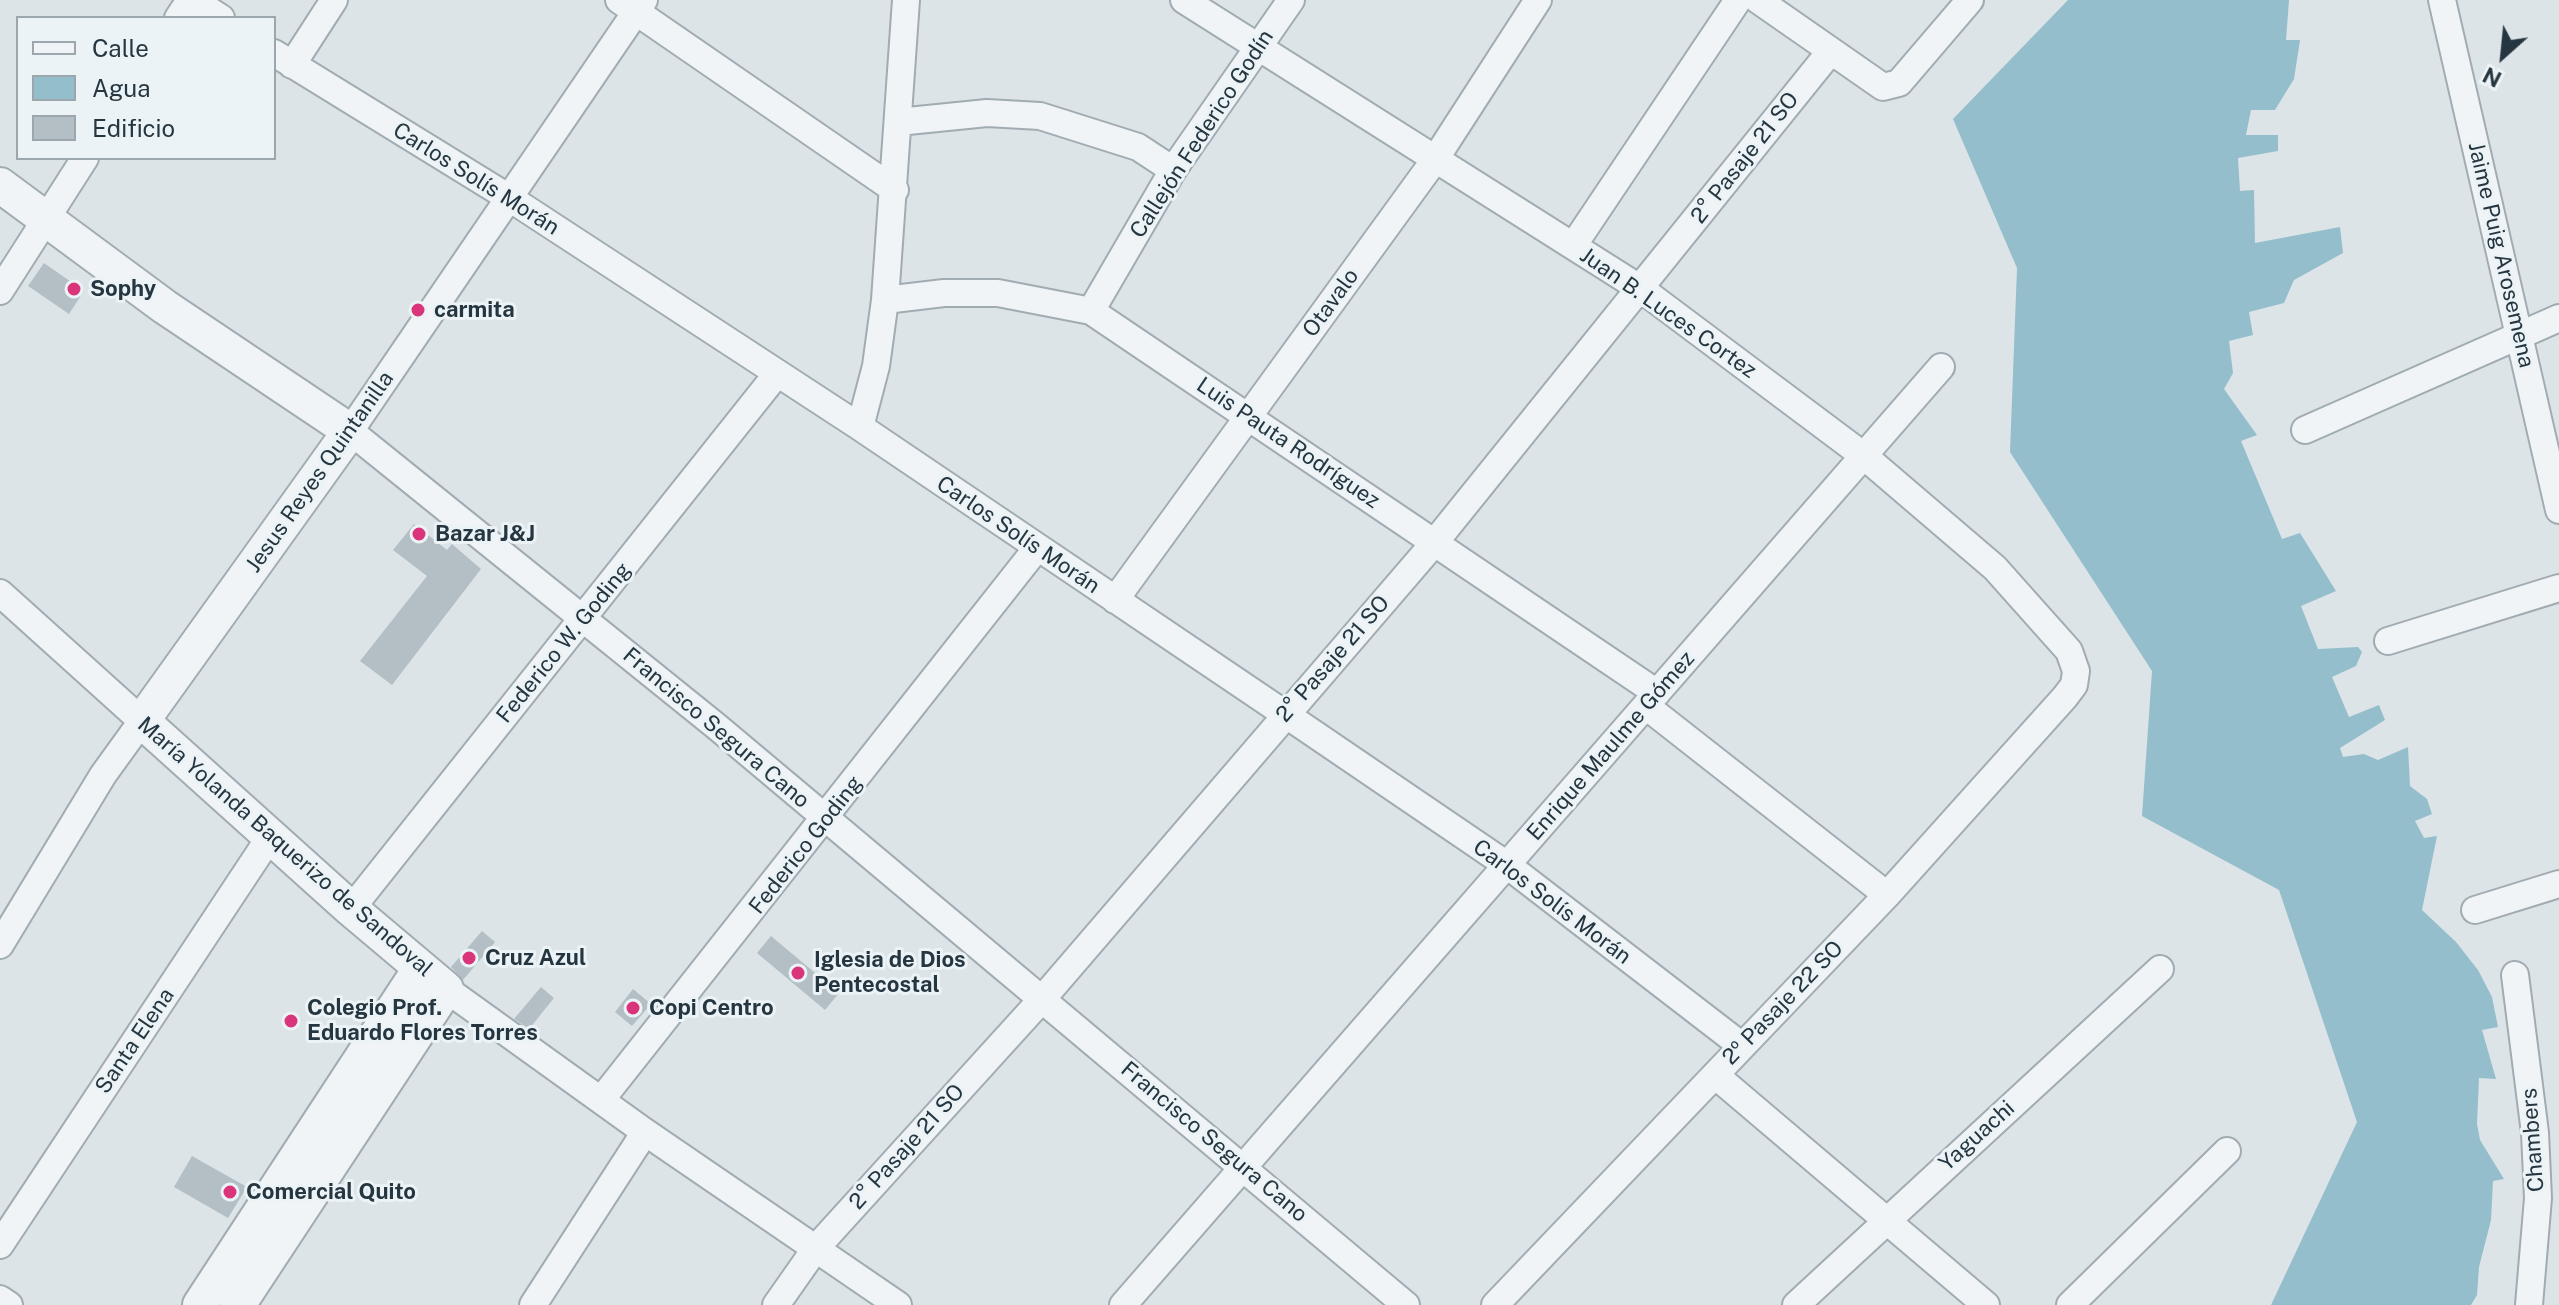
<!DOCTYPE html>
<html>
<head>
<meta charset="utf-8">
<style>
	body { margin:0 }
	#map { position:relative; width:2559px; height:1305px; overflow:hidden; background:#dce4e8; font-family:"Public Sans",sans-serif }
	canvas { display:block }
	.legend { position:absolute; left:16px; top:16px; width:260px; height:144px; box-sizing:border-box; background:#ecf3f6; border:2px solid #9ca7ad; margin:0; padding:10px 14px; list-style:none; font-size:24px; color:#253640 }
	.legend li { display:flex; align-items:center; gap:16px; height:40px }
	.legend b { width:40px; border:2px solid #9ca7ad }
	.north { position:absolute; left:2463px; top:16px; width:80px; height:80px; -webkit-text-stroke:6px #ecf3f6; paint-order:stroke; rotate:207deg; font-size:22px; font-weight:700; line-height:32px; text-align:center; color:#253640 }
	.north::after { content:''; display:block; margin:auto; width:28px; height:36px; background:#253640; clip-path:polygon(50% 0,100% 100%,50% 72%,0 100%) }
</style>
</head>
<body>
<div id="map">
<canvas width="2559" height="1305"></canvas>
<ul class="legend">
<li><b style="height:10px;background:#f0f4f6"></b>Calle</li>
<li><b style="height:22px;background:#94becc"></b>Agua</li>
<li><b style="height:22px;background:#b3bfc5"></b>Edificio</li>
</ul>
<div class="north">N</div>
</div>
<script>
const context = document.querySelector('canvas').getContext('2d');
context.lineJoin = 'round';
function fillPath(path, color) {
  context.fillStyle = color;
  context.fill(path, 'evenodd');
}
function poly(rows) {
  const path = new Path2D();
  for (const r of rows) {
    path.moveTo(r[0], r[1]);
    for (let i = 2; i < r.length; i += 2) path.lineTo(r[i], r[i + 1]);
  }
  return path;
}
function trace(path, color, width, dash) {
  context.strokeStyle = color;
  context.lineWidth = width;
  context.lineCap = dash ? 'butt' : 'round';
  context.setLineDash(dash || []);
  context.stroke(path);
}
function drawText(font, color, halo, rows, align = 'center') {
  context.font = font + ' "Public Sans",sans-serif';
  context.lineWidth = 6;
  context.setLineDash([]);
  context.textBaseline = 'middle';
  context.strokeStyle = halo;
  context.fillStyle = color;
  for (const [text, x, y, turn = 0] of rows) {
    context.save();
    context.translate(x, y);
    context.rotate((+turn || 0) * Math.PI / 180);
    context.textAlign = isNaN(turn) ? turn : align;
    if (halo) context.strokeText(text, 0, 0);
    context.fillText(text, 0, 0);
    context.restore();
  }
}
const water = poly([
	[2068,0,2289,0,2286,40,2300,40,2294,79,2275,110,2251,110,2246,135,2278,135,2278,151,2238,158,2240,191,2254,190,2255,243,2340,227,2343,253,2294,280,2284,303,2249,312,2253,335,2229,341,2233,373,2224,389,2257,435,2241,441,2282,539,2300,533,2336,591,2301,606,2318,649,2358,647,2362,652,2356,666,2332,677,2349,717,2379,705,2385,720,2340,748,2343,757,2364,754,2378,760,2408,747,2410,786,2427,799,2432,814,2415,821,2424,838,2437,836,2422,910,2456,942,2478,970,2492,997,2498,1027,2482,1030,2496,1079,2479,1078,2477,1124,2480,1140,2504,1179,2493,1181,2491,1220,2479,1267,2477,1295,2471,1305,2271,1305,2357,1122,2279,890,2142,816,2152,671,2010,452,2017,268,1953,119]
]);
const building = poly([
	[44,263,84,291,69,314,28,286],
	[414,524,447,550,452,544,481,569,392,685,360,661,427,576,393,550],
	[482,931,495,942,463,980,451,967],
	[771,936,839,993,825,1010,757,953],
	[541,987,554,998,529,1029,514,1019],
	[633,989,651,1004,632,1026,615,1012],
	[192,1156,247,1187,228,1218,174,1187]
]);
const minor = poly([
	[193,0,221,18],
	[619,0,895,190],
	[644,0,350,431,716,726,1406,1305],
	[1184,0,1641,289,1864,456,1995,568,2069,651,2076,671,2074,685,2065,697,1887,895,1495,1305],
	[1758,0,1883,87,1899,83,1970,0],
	[2442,0,2559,510],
	[178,18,190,0],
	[274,53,511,199,860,427,1285,714,1507,865,1742,1046],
	[292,65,334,0],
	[898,122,987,113,1040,116,1138,147,1173,170],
	[1573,246,1738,0],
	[0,291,85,158],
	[885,300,944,293,998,293,1091,311,1657,693],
	[1091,311,1173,170,1291,0],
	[860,427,876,366,885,300,906,0],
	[2305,430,2559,318],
	[0,593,142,721,103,775,0,945],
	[1115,600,1434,161,1538,0],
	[2388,641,2559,588],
	[1646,706,1887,895],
	[351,909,776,375],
	[2475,910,2559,884],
	[2515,975,2535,1133,2538,1198,2529,1305],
	[446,989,645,1132,898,1305],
	[1715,1075,1986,1305],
	[601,1100,1037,548],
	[0,1245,270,837],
	[0,1299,9,1305],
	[533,1305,645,1132],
	[776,1305,816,1248,1043,998,1435,542,1830,52],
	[1123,1305,1941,367],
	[1796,1305,2160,969],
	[2070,1305,2227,1151]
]);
const tertiary = poly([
	[0,185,165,307,350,431,142,721,351,909,446,989,238,1305],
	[200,1305,420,969]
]);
const markers = [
	[74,289,8,"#da347a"],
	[418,310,8,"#da347a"],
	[419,534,8,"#da347a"],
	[469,958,8,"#da347a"],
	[798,973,8,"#da347a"],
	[633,1008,8,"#da347a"],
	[291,1021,8,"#da347a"],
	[230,1192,8,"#da347a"]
];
const streetNames = [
	["Callejón Federico Godín",1202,134,-57],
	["2° Pasaje 21 SO",1745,158,-52],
	["Carlos Solís Morán",476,179,32],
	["Jaime Puig Arosemena",2501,255,77],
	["Otavalo",1331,303,-54],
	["Juan B. Luces Cortez",1668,313,35],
	["Luis Pauta Rodríguez",1288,443,34],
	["Jesus Reyes Quintanilla",320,472,-55],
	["Carlos Solís Morán",1018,535,34],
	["Federico W. Goding",564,643,-51],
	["2° Pasaje 21 SO",1333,659,-49],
	["Francisco Segura Cano",716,728,40],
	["Enrique Maulme Gómez",1611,746,-49],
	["Federico Goding",806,845,-52],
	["María Yolanda Baquerizo de Sandoval",285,847,41],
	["Carlos Solís Morán",1552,902,37],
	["2º Pasaje 22 SO",1783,1003,-46],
	["Santa Elena",135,1041,-56],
	["Yaguachi",1977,1136,-42],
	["Chambers",2533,1140,-94],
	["Francisco Segura Cano",1214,1142,40],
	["2° Pasaje 21 SO",907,1147,-48]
];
const poiNames = [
	["Sophy",90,289],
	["carmita",434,310],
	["Bazar J&J",435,534],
	["Cruz Azul",485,958],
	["Iglesia de Dios",814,960],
	["Pentecostal",814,985],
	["Colegio Prof.",307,1008],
	["Eduardo Flores Torres",307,1033],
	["Copi Centro",649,1008],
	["Comercial Quito",246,1192]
];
fillPath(water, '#94becc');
fillPath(building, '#b3bfc5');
trace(minor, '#a1acb2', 30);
trace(tertiary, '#a1acb2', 38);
trace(minor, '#f0f4f6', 26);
trace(tertiary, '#f0f4f6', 34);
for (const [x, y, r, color] of markers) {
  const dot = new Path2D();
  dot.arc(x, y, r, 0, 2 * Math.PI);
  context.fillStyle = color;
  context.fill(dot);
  trace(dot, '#ecf3f6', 3);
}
drawText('22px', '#253640', '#ecf3f6', streetNames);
drawText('bold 22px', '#253640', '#ecf3f6', poiNames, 'left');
</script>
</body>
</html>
